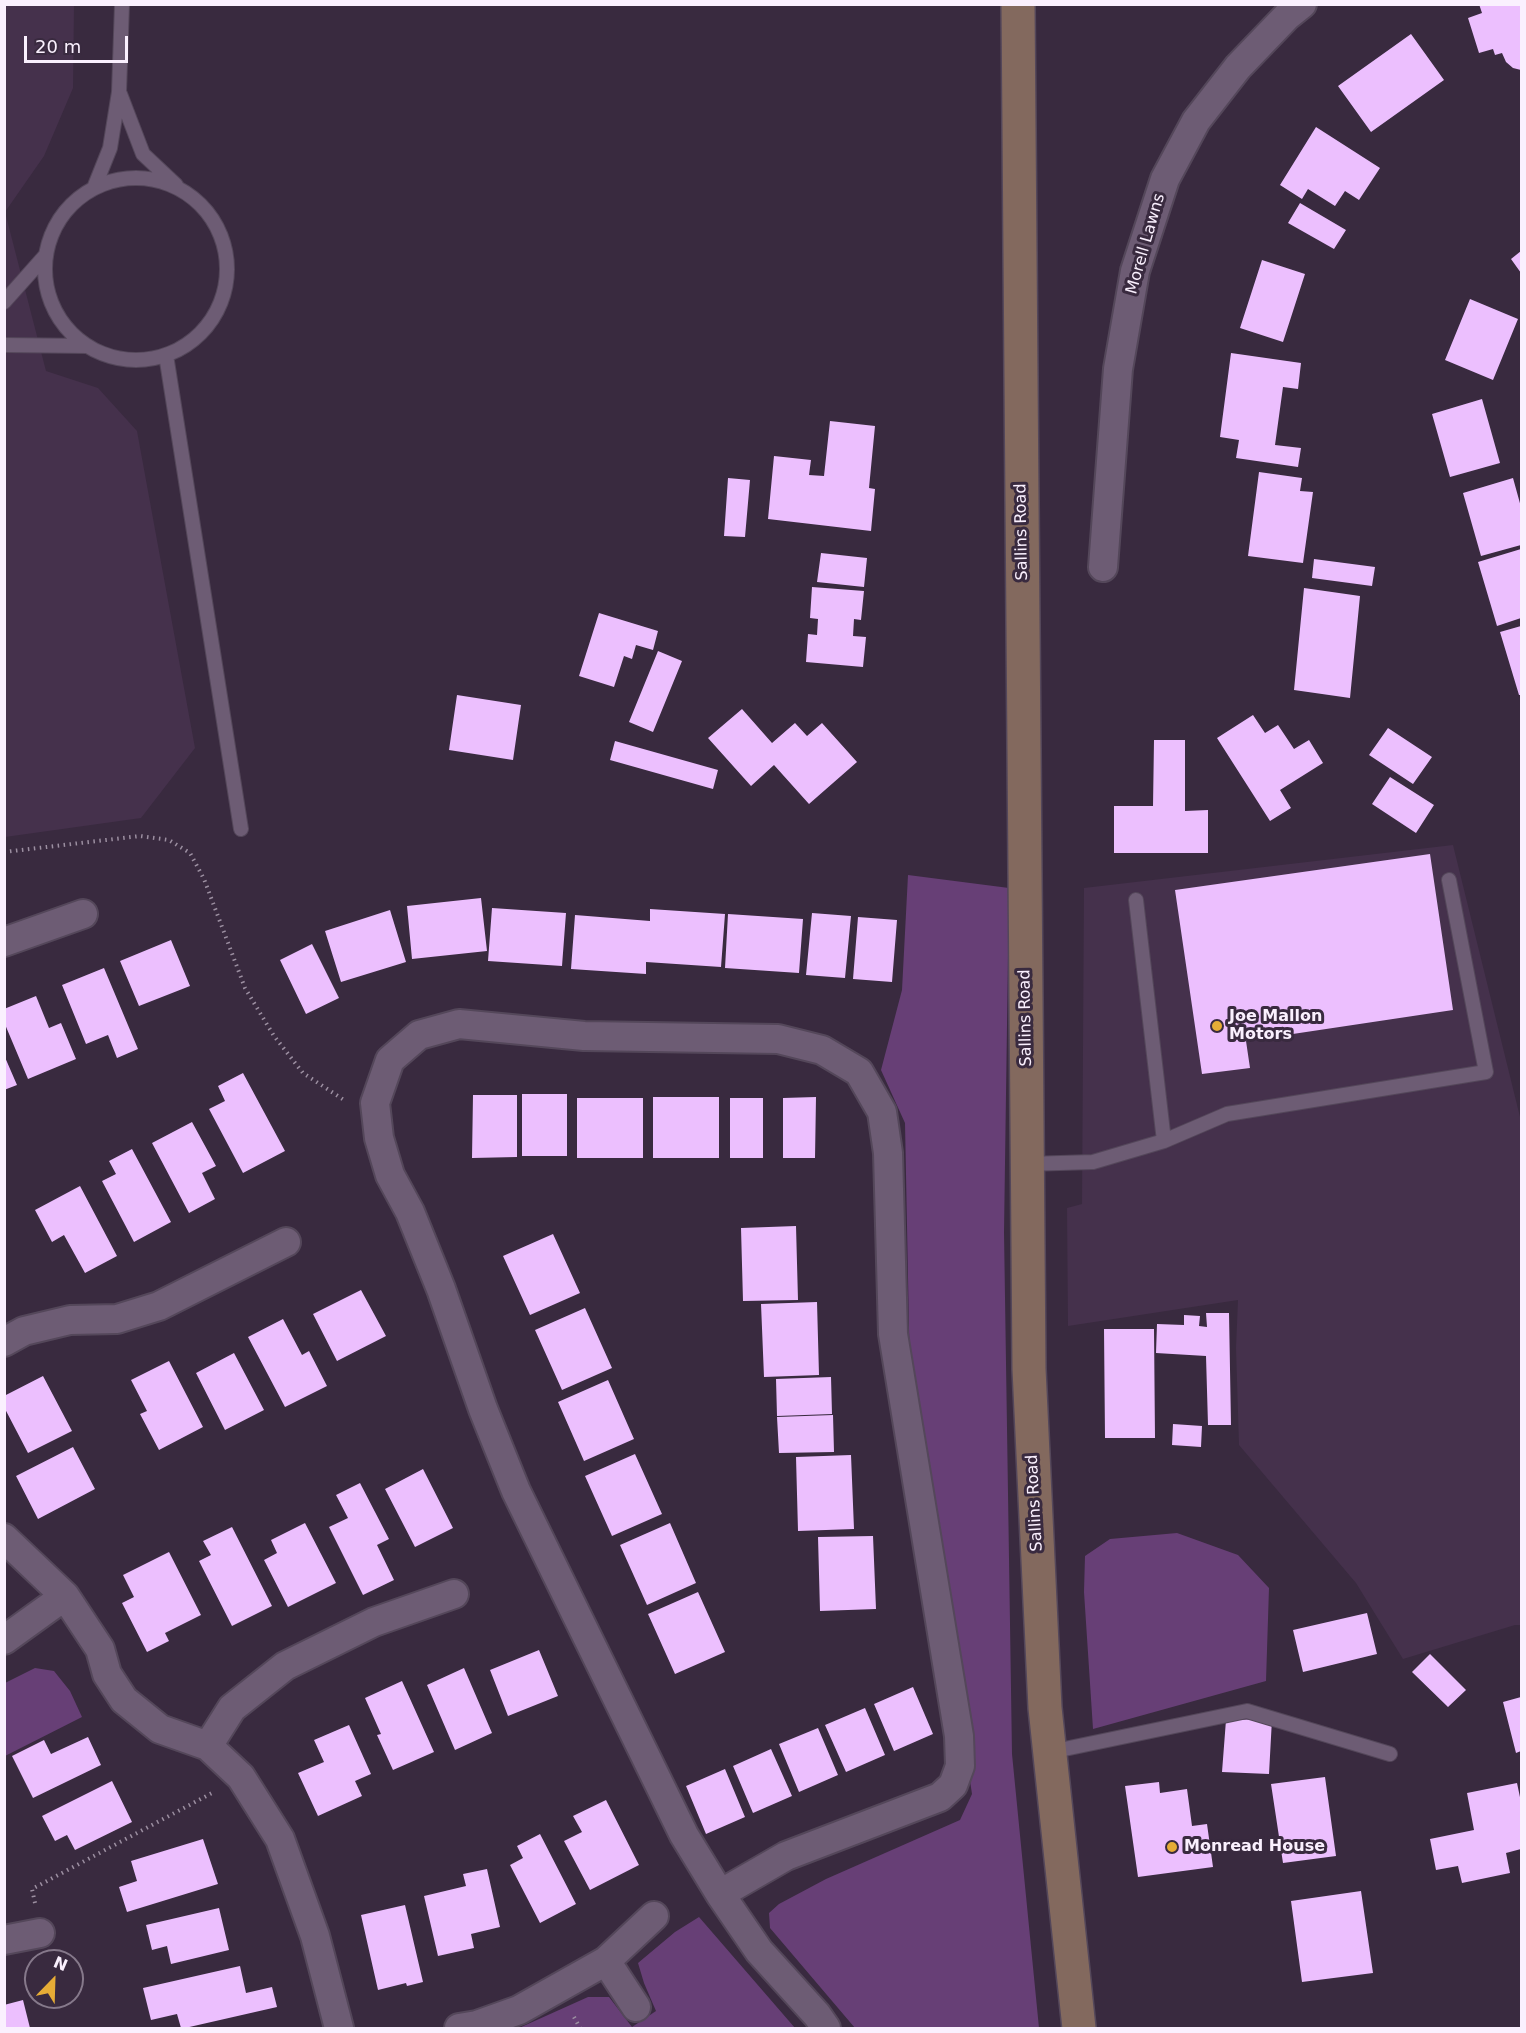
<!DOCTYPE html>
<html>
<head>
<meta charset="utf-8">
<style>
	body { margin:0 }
	#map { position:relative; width:1526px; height:2033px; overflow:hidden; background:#392a3f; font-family:"DejaVu Sans",sans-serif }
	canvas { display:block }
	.frame { position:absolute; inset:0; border:6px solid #faf0fe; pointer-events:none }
	.north { position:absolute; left:24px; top:1949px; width:60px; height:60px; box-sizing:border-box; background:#392a3f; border:2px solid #86798b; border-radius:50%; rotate:23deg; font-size:16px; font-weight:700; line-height:24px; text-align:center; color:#faf0fe }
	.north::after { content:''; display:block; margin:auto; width:21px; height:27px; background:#e6ac36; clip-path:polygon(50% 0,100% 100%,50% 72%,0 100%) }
	.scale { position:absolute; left:24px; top:36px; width:104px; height:27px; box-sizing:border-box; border:3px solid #faf0fe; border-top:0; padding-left:8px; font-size:18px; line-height:21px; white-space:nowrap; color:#faf0fe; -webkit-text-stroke:4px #392a3f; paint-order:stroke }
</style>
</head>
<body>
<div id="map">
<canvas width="1526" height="2033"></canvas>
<div class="frame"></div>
<div class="north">N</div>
<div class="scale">20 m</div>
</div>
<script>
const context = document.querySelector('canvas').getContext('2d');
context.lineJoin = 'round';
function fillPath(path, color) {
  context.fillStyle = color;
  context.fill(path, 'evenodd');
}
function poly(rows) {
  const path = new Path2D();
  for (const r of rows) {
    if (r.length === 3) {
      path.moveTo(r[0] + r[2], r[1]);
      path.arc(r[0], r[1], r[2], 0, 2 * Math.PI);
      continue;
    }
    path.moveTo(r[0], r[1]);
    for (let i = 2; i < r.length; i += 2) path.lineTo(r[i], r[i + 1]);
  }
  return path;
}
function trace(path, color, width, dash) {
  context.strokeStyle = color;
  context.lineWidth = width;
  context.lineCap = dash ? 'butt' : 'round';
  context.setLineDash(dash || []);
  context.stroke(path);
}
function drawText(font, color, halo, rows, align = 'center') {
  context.font = font + ' "DejaVu Sans",sans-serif';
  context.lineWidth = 6;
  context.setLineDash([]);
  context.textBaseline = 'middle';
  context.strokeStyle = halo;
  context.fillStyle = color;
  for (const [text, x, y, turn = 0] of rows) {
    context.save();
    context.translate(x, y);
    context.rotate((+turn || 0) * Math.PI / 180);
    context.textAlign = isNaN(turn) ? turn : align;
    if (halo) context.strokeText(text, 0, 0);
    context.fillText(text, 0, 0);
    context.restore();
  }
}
const built = poly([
	[4,5,74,5,73,88,44,156,5,212,46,371,98,388,137,431,195,748,141,818,5,837],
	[1453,845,1521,1121,1521,1625,1515,1625,1403,1659,1356,1583,1239,1445,1236,1348,1238,1300,1068,1326,1067,1208,1082,1204,1084,888]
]);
const green = poly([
	[908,875,1009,888,1004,1232,1012,1754,1039,2028,855,2028,770,1928,769,1913,779,1904,826,1879,960,1820,972,1794,910,1380,905,1123,881,1070,902,990],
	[1177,1533,1238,1555,1269,1588,1266,1681,1093,1729,1084,1592,1085,1556,1110,1539],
	[35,1668,54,1671,70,1691,82,1717,5,1756,5,1683],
	[699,1917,795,2028,519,2028,588,1997,609,1997,632,2027,656,2011,644,1983,638,1963,675,1932]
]);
const building = poly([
	[1479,4,1521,4,1521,70,1513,68,1506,62,1502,53,1495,55,1493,49,1479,53,1468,18,1482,13],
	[1411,34,1444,80,1371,132,1338,86],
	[1316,127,1380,168,1359,200,1345,191,1335,206,1308,189,1302,199,1280,185],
	[1300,203,1346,230,1334,249,1288,223],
	[1521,251,1521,273,1511,259],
	[1262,260,1305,274,1283,342,1240,328],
	[1470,299,1518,319,1493,380,1445,360],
	[1231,353,1301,363,1298,389,1283,387,1275,445,1301,448,1298,467,1236,458,1239,440,1220,437],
	[1482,399,1500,463,1450,477,1432,414],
	[830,421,875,426,869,488,875,489,871,531,768,519,774,456,811,460,809,475,824,476],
	[1259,472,1302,478,1300,491,1313,492,1303,563,1248,556],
	[728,478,750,480,745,537,724,536],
	[1513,478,1521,507,1521,545,1481,556,1463,493],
	[1521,549,1521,618,1497,626,1478,562],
	[821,553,867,558,864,587,817,582],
	[1314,559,1375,567,1372,586,1312,578],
	[812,587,864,591,861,620,854,619,853,636,866,637,863,667,806,662,808,634,817,635,818,619,810,618],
	[1304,588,1360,596,1350,698,1294,690],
	[599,613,658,631,653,650,636,645,632,659,624,656,614,687,579,676],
	[1521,626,1521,695,1519,695,1500,632],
	[658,651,682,661,653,732,629,722],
	[457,695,521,705,513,760,449,750],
	[742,709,772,743,795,723,807,736,822,723,857,762,809,804,774,765,751,786,708,738],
	[1253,715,1265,733,1278,725,1294,749,1309,740,1323,763,1280,790,1291,808,1270,821,1217,738],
	[1388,728,1432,757,1413,784,1369,755],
	[1154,740,1185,740,1185,811,1208,810,1208,853,1114,853,1114,806,1153,806],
	[615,741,718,770,713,789,610,760],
	[1390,777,1434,805,1416,833,1372,804],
	[1430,854,1453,1010,1246,1041,1250,1068,1202,1074,1175,890],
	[481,898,487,951,412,959,407,906],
	[492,908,566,913,562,966,488,961],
	[650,909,725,914,721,967,646,962,646,974,571,969,575,915,650,921],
	[390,910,406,962,341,982,325,931],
	[812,913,851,916,845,978,806,975],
	[728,914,803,919,799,973,725,968],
	[858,917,897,920,892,982,853,979],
	[171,940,190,986,139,1006,120,961],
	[312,944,339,998,306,1014,280,960],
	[104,968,138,1049,117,1058,108,1035,86,1044,62,985],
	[36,996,49,1028,61,1023,76,1059,28,1079,4,1022,4,1009],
	[4,1055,17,1085,4,1090],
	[243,1073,285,1151,243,1173,209,1109,225,1101,218,1086],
	[522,1094,567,1094,567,1156,522,1156],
	[473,1095,517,1095,517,1157,472,1158],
	[653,1097,719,1097,719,1158,653,1158],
	[816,1097,815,1158,783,1158,783,1098],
	[577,1098,643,1098,643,1158,577,1158],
	[730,1098,763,1098,763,1158,730,1158],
	[192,1122,216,1166,202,1173,215,1199,189,1213,152,1143],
	[132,1149,171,1222,134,1242,102,1181,116,1174,109,1161],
	[80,1186,117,1256,85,1273,64,1235,52,1242,35,1210],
	[796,1226,798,1300,743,1301,741,1228],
	[553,1234,580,1293,530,1315,503,1256],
	[361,1290,386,1336,337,1361,313,1314],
	[817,1302,819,1375,764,1377,761,1304],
	[585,1308,612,1368,562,1390,535,1330],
	[1206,1313,1229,1313,1231,1425,1208,1425,1206,1356,1156,1353,1157,1324,1184,1325,1184,1315,1200,1316,1199,1326,1207,1327],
	[283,1319,302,1355,309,1351,327,1386,285,1407,248,1337],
	[1104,1329,1154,1329,1155,1438,1105,1438],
	[234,1353,264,1410,225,1430,196,1373],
	[169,1361,203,1427,159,1450,140,1414,147,1411,131,1380],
	[43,1376,72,1431,28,1453,4,1407,4,1396],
	[831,1377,832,1414,777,1416,776,1379],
	[608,1380,634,1439,584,1461,558,1402],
	[833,1415,834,1452,779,1453,777,1417],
	[1173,1424,1202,1426,1201,1447,1172,1445],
	[73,1447,95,1489,38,1519,16,1476],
	[635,1454,662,1514,612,1536,585,1476],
	[851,1455,854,1529,798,1531,796,1457],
	[423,1469,453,1528,415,1547,385,1489],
	[360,1483,389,1539,377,1545,394,1580,363,1595,329,1527,348,1518,336,1495],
	[305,1523,336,1583,288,1607,264,1560,277,1553,271,1540],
	[670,1523,696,1583,647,1605,620,1545],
	[232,1527,272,1606,232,1626,199,1561,211,1555,203,1541],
	[873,1536,876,1609,820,1611,818,1537],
	[169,1552,201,1615,165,1633,169,1641,147,1652,122,1603,134,1597,123,1575],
	[698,1592,725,1652,675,1674,648,1614],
	[1367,1613,1377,1654,1303,1672,1293,1630],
	[539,1650,558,1696,508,1716,490,1670],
	[1430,1654,1466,1690,1448,1707,1412,1672],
	[464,1668,492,1733,455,1750,427,1685],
	[402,1681,434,1752,393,1770,377,1735,381,1734,365,1698],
	[913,1687,933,1734,894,1751,874,1704],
	[1521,1697,1521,1751,1516,1753,1503,1702],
	[865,1708,885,1755,846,1772,825,1725],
	[1272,1719,1269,1774,1222,1772,1226,1720],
	[349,1725,371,1774,355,1781,362,1796,318,1816,298,1773,324,1762,314,1740],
	[818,1728,838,1775,799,1792,779,1744],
	[88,1737,101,1765,33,1798,12,1756,44,1740,51,1754],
	[771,1749,792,1796,753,1813,733,1766],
	[725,1769,745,1817,706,1834,686,1786],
	[1325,1777,1336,1856,1283,1863,1271,1784],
	[112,1781,132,1822,75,1850,67,1835,55,1841,42,1816],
	[1159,1782,1160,1793,1187,1789,1192,1826,1207,1824,1213,1867,1138,1877,1125,1786],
	[1517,1783,1521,1802,1521,1849,1506,1853,1510,1873,1462,1883,1458,1866,1436,1870,1430,1839,1474,1830,1467,1793],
	[606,1800,639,1865,590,1890,564,1841,582,1832,573,1816],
	[540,1834,576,1904,540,1923,510,1865,523,1858,517,1846],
	[203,1839,218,1884,127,1912,119,1887,137,1881,131,1861],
	[487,1869,500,1927,471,1934,474,1948,438,1956,424,1896,466,1886,463,1874],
	[1361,1891,1373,1973,1302,1982,1291,1901],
	[405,1905,423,1982,407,1986,406,1983,378,1990,361,1915],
	[219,1908,229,1950,171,1964,167,1946,152,1950,146,1925],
	[240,1966,246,1993,272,1987,277,2007,185,2028,181,2028,177,2014,151,2020,143,1988],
	[23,2000,30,2028,4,2028,4,2005]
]);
const path = poly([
	[4,852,140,836,169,840,190,853,204,879,245,988,274,1036,303,1073,344,1100],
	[35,1903,32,1889,212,1793],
	[574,2017,580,2028]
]);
const service = poly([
	[120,94,143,154,176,185],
	[136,269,91],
	[94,188,110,148,119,92,122,4],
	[4,302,45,256],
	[4,345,87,346],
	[166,355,241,829],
	[1136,900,1164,1141],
	[1027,1164,1093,1162,1164,1141,1227,1114,1486,1072,1449,880],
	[1050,1752,1247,1711,1390,1754]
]);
const minor = poly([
	[1103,567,1118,369,1135,271,1165,179,1196,121,1238,67,1287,16,1302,4],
	[4,942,83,914],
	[4,1342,24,1331,70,1320,117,1319,159,1306,286,1242],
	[4,1538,65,1596,100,1649,107,1674,124,1700,160,1729,208,1746,241,1777,280,1839,315,1936,339,2028],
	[4,1640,65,1596],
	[208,1746,232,1708,285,1666,374,1622,454,1594],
	[720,1894,786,1856,940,1797,953,1785,960,1766,959,1736,893,1334,888,1153,882,1112,859,1072,822,1050,778,1039,584,1036,459,1024,419,1035,390,1060,375,1103,379,1138,390,1175,410,1212,441,1289,483,1409,516,1491,684,1835,720,1894,759,1951,817,2015,826,2028],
	[4,1940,40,1933],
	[606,1961,636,2007],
	[459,2028,477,2025,519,2010,606,1961,654,1916]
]);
const secondary = poly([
	[1018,4,1029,1369,1045,1708,1079,2028]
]);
const markers = [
	[1217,1026,6,"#e6ac36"],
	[1172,1847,6,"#e6ac36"]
];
const streetNames = [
	["Morell Lawns",1146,244,-74],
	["Sallins Road",1022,532,-91],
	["Sallins Road",1026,1018,-91],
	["Sallins Road",1035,1503,-93]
];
const poiNames = [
	["Joe Mallon",1229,1017],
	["Motors",1229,1035],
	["Monread House",1184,1847]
];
fillPath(built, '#45314c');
fillPath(green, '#673f76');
fillPath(building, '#ecbffe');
trace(service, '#54475a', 16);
trace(minor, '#54475a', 32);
trace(secondary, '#54475a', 36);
trace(path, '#9c8fa1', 4, [1.5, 4.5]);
trace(service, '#6d5c74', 14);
trace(minor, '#6d5c74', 28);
trace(secondary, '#83695e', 33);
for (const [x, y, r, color] of markers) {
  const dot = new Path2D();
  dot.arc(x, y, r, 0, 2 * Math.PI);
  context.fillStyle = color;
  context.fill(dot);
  trace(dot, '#392a3f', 2);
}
drawText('16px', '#faf0fe', '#392a3f', streetNames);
drawText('bold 16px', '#faf0fe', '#392a3f', poiNames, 'left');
</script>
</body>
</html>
